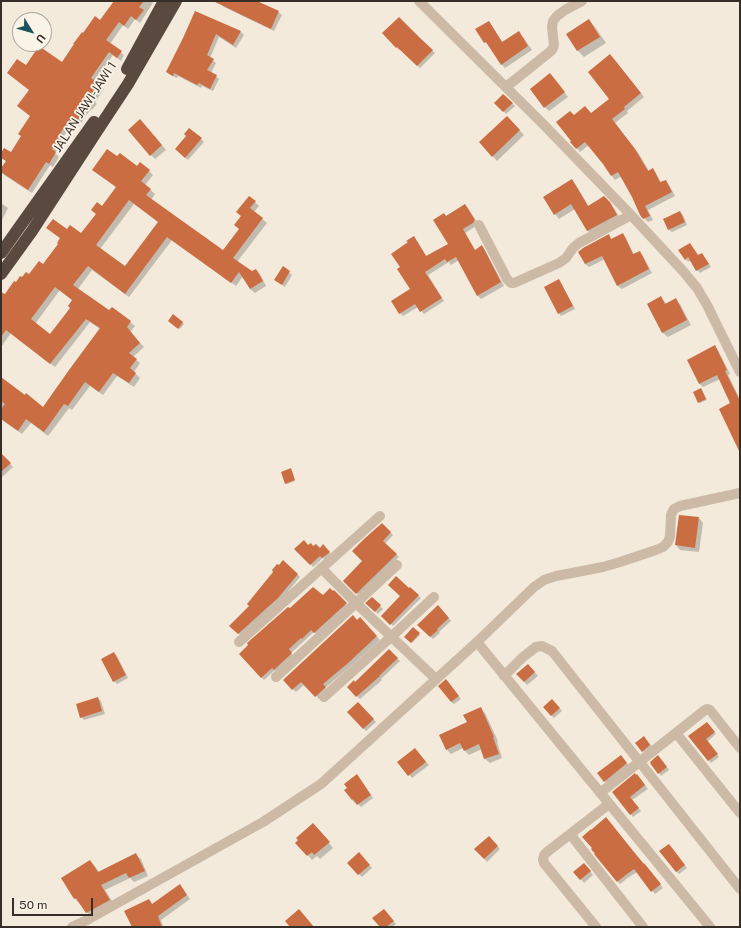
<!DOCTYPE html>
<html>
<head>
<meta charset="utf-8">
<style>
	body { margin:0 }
	#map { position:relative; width:741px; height:928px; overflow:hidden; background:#f3eadb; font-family:"Public Sans",sans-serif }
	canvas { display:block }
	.frame { position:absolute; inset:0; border:2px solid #382e28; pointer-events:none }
	.north { position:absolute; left:12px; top:12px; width:40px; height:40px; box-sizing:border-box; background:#faf3e8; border:1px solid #aca49b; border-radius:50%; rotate:127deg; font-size:11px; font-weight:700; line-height:16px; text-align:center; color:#382e28 }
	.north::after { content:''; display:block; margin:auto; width:14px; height:18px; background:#1b525b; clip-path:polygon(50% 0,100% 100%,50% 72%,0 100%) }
	.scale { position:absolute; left:12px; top:898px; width:81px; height:18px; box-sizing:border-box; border:2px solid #382e28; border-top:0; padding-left:5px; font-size:12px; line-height:14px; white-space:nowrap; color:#382e28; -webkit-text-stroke:3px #faf3e8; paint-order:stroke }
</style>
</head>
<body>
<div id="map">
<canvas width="741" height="928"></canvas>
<div class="frame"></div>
<div class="north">U</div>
<div class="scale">50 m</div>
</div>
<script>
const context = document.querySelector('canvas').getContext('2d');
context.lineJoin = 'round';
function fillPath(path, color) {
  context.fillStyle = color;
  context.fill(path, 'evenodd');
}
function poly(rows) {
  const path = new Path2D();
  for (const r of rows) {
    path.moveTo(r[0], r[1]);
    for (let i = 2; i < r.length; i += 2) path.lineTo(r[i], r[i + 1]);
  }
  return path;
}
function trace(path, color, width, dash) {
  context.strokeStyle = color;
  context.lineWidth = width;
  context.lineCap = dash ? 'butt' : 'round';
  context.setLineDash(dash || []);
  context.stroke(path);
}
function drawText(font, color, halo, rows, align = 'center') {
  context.font = font + ' "Public Sans",sans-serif';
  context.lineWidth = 3.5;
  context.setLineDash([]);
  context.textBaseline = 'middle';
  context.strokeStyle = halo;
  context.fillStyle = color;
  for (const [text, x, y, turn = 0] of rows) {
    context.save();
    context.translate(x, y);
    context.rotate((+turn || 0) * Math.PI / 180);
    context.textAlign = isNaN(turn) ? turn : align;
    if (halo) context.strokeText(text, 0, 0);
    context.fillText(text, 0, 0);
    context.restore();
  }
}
const shadow = poly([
	[116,1,154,1,140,23,135,19,128,29,123,25,110,44,124,55,121,61,113,55,94,81,104,89,95,102,97,104,92,110,91,109,79,126,73,122,60,142,62,143,55,153,59,157,53,167,50,165,32,193,4,175,1,172,1,170,7,161,1,157,1,155,11,154,22,136,31,116,18,106,30,90,8,73,26,67,62,64,83,34,100,21],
	[222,1,255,1,278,12,282,15,274,31,224,7,221,4],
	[196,12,241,32,244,35,236,48,219,37,210,58,216,63,211,73,216,76,219,79,213,91,202,86,201,88,178,76,177,78,170,75,167,72],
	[589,21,595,27,606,43,584,57,578,51,567,34],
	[488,22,492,26,503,43,519,33,523,37,532,50,505,68,501,64,489,46,485,42],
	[383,33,420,40,435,53,420,68,400,49,399,50],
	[614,59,644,97,627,111,628,113,615,123,639,154,649,171,652,169,656,173,661,183,666,181,669,185,675,196,648,210,653,220,648,222,640,214,633,196,622,176,615,180,612,176,604,163,589,145,580,152,577,148,574,116,592,114,610,99],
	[550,74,568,97,549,111,545,107],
	[503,95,515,106,506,114,496,103],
	[507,117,524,135,497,161,480,142],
	[145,125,166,150,155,159,151,155],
	[201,139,204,142,188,160,179,152],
	[138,167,149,171,153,175,145,185,155,194,151,200,223,252,240,230,241,216,237,212,255,202,259,206,254,212,267,223,237,262,252,272,256,270,260,274,266,286,255,293,250,289,243,276,236,286,172,240,129,297,92,270,78,289,110,311,112,308,135,326,130,332,144,347,133,357,140,363,134,372,140,378,134,387,117,376,103,395,90,386,72,410,69,408,48,436,31,423,22,434,1,419,1,379,44,408,100,329,90,322,55,367,11,333,1,347,1,294,5,296,43,265,59,244,61,239,52,232,67,231,81,235,96,214,92,210,102,207],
	[134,204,159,222,125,268,100,249],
	[60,290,73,300,71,308,50,335,35,324],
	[571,180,576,185,589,207,604,198,614,208,621,220,592,235,588,231,575,209,559,219,555,214],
	[1,203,8,208,1,222],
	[465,205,468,208,478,224,476,226,465,233,475,251,482,247,485,250,504,286,481,299,478,296,459,260,451,265,449,262,428,275,444,301,424,314,418,307,403,316,400,313,412,290,417,241,427,257,449,244,446,216],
	[680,212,683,215,687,225,672,232,669,230],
	[623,234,626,238,634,255,639,252,643,256,652,273,622,289,618,286,605,259,589,267,585,264,580,252,608,236,612,240],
	[680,251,698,256,702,254,711,267,700,273,697,270,691,260,688,262],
	[283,268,292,275,285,287,276,280],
	[559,280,561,283,575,309,561,316,559,313],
	[661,298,667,304,676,300,680,304,691,325,668,337,663,333,649,304],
	[173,315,184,324,180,329,169,321],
	[715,347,718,350,730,374,728,375,740,399,740,445,732,403,720,379,703,387,700,384,688,360],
	[702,390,707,400,700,403,699,402],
	[1,454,13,467,1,478],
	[291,471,295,481,287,484,286,483],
	[699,518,703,523,699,552,680,550,676,545],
	[382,524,393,535,385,544,399,557,360,596,344,581,364,561],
	[323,546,332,555,326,561,323,558,313,567,296,549,308,547,320,549],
	[283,561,300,577,280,601,241,636,231,626,250,606],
	[410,588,421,598,393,626,383,616],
	[334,592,348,606,317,635,314,632,291,653,294,656,277,672,275,670,264,680,240,654,290,609],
	[372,598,383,609,378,614,367,603],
	[438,606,451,621,439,632,440,633,433,639,419,625],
	[360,618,380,640,350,667,325,688,328,690,319,699,305,684,296,692,284,680],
	[413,628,420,635,412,643,405,637],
	[389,650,400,661,381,679,382,680,360,699,348,687,355,684],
	[114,653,117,656,128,678,117,684,114,681],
	[531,668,538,676,527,685,518,674],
	[449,683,461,699,454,704,451,702],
	[98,698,101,701,105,714,84,720,81,717],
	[552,700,562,711,554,718,544,708],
	[358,703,376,722,366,731,348,712],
	[480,709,485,713,498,741,497,742,502,758,490,763,485,759,482,749,469,755,465,751,463,748,451,754,447,750,440,736,468,723],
	[710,726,716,734,708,741,719,757,711,763,690,736],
	[647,740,653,748,646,754,643,751],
	[415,749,429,765,412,778,399,763],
	[661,759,669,770,661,776,659,773],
	[624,760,629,766,607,784,605,781],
	[359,778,373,798,361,807,356,802,355,803,352,800,346,790],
	[640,778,648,789,632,800,641,811,633,817,614,792],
	[317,829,333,848,320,859,317,856,312,860,308,855],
	[489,837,500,849,487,862,476,849],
	[672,848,687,868,679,874,676,871],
	[634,854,647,868,663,888,655,894,637,872,629,877,620,884,618,882],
	[136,855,141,859,148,876,134,882,130,878,105,890,114,904,91,917,75,899,62,879,90,861,94,865,99,872],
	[362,857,372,868,362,877,359,874],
	[587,867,593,875,584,883,575,872],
	[183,889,190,899,161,920,163,927,133,927,149,900,153,905],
	[387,913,396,924,392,927,381,927]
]);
const building = poly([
	[114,1,144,1,139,7,144,10,136,20,131,16,124,26,119,22,106,40,122,51,117,58,109,52,91,78,101,85,91,98,94,99,89,107,87,106,75,124,69,120,57,138,59,139,52,149,56,152,49,164,46,162,28,190,1,172,1,168,6,161,1,158,1,153,4,148,11,152,21,136,18,134,30,116,17,106,29,90,7,73,17,59,26,65,39,46,62,62,74,44,73,44,82,32,83,33,95,16,100,20],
	[213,1,257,1,279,11,271,29],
	[195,11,241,31,233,45,216,34,207,55,214,59,207,70,217,75,210,89,199,83,197,85,174,73,173,76,166,72,183,38],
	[399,17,420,38,433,50,417,66,397,47,396,48,382,33],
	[589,19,600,37,577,51,566,34],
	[489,21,502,42,519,31,528,46,501,65,486,42,484,43,475,29],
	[610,54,641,93,624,107,625,109,612,119,635,149,648,171,653,168,660,182,666,180,672,192,645,206,650,216,643,219,640,215,632,197,618,172,611,176,603,164,585,142,576,149,570,142,571,141,556,122,570,111,574,115,585,106,591,113,609,99,588,72],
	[550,73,565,92,544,108,530,89],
	[503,94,513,103,503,112,494,103],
	[507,116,520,130,492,157,479,142],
	[140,119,162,145,150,156,128,130],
	[189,128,202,138,185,158,175,149,186,136,184,134],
	[107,149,117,156,120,153,137,166,140,162,150,170,141,181,151,189,146,195,223,250,239,229,234,225,241,216,236,212,249,196,256,201,250,208,263,218,233,258,252,271,256,269,263,281,250,289,239,272,231,283,167,237,125,294,88,266,73,285,109,310,112,307,131,321,127,327,140,343,129,353,137,359,130,368,136,373,129,383,113,373,99,392,85,382,68,406,64,404,44,432,26,419,18,431,1,419,1,409,5,404,1,401,1,377,25,395,26,393,43,407,69,370,100,328,86,319,50,364,6,330,1,337,1,292,5,294,14,281,16,282,20,276,22,277,26,272,29,274,39,261,43,264,58,244,57,243,60,238,46,228,53,219,67,229,70,225,81,233,96,214,91,210,97,202,102,206,116,187,92,170],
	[129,200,158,222,125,266,96,245],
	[55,287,72,300,68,306,70,308,50,334,31,319],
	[572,179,588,206,604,196,610,202,617,215,587,231,571,204,554,215,543,197],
	[465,204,475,220,473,223,463,229,475,250,482,245,501,282,477,296,456,257,447,262,445,259,425,272,442,298,420,312,415,304,399,314,391,301,410,289,397,269,400,267,391,254,408,242,406,241,414,236,426,256,448,244,433,220,444,213,446,216],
	[680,211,685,222,668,230,663,219],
	[623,233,633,254,640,251,649,269,617,286,602,256,585,264,578,252,583,248,609,234,611,239],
	[690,243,698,255,702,253,709,264,696,271,688,257,685,260,678,250],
	[283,266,290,271,282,285,274,280],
	[559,279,573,306,558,314,544,287],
	[661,296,665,304,676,298,687,320,662,333,647,304],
	[173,314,183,322,178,329,168,321],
	[715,345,727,370,725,371,740,401,740,453,719,409,730,403,717,375,699,384,687,360],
	[701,388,706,399,698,403,693,392],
	[1,453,11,463,1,472],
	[291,468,295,480,285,484,281,472],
	[679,515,699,517,695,548,675,545],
	[382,523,391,532,383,541,397,554,356,594,343,581,362,561,352,551,364,539],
	[304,540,308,545,311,543,313,546,316,544,320,548,323,544,330,552,322,558,320,556,310,565,294,549],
	[283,560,298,574,278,598,238,634,229,626,249,606,247,604,273,572,272,570,277,564,279,565],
	[396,576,409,588,410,587,419,595,390,625,381,616,400,596,388,585],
	[313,587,323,595,330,588,333,591,334,590,347,603,314,633,311,630,302,639,301,638,289,649,292,653,274,670,272,668,261,678,239,654,248,645,247,643,288,607,290,608],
	[372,597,381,605,375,612,365,603],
	[438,605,449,618,437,629,438,630,430,637,417,625],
	[353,615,357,620,360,617,377,636,347,664,323,684,326,687,315,697,301,682,292,690,283,680],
	[413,627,420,633,411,643,404,637],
	[389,649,398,658,379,676,380,676,356,697,347,687,354,680,355,682],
	[114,652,126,675,113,682,101,659],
	[528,664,535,672,524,682,516,674],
	[446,679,459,696,451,702,438,686],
	[98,697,102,711,80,718,76,704],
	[552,699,560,708,551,716,543,707],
	[358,702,374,719,363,729,347,712],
	[481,707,494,737,493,737,499,754,484,759,479,744,464,751,460,743,446,750,439,735,467,722,463,715],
	[707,722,715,732,706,739,718,754,708,761,688,736],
	[644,736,650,745,642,752,635,743],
	[415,748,426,762,408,776,397,762],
	[621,755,627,763,604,782,597,773],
	[658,755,667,767,658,774,650,763,651,763,650,762],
	[635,773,636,775,637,774,645,785,630,797,639,808,630,815,612,792],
	[357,774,371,795,357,805,353,799,352,800,344,790,347,788,344,784],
	[606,817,634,852,644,864,644,863,661,884,651,892,634,869,627,874,617,882,594,854,595,854,591,849,592,848,582,837,591,829,591,830],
	[313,823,330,842,314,855,312,852,307,856,295,843,298,840,296,838],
	[489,836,498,846,484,859,474,849],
	[669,844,685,865,676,872,659,851],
	[359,852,370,865,358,875,347,863],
	[136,853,145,871,129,878,126,873,101,885,110,900,86,913,76,898,74,899,61,878,90,860,98,872],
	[584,863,591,871,580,880,573,872],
	[180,884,187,895,158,916,162,927,132,927,124,911,149,899,152,904],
	[299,909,314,927,290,927,285,921],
	[384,909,394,921,386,927,380,927,372,918]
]);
const minor = poly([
	[419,1,543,124,631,215,682,270,697,288,707,305,740,372],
	[506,87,551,51,553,48,554,45,552,27,553,21,557,16,565,10,582,1],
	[479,225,507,279,511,283,514,283,559,263,566,258,573,248,579,243,631,215],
	[321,568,356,603,436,679],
	[239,642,380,516],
	[477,642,710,927],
	[504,676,523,657,536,647,542,646,552,651,740,889],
	[276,677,397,565],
	[324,697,391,637,434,597],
	[676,733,740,813],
	[600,793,705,710,707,709,710,710,740,748],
	[570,834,643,927],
	[72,927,87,920,263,822,321,784,477,642,534,587,544,580,556,576,603,567,620,562,656,550,663,547,668,542,670,536,671,515,674,509,680,506,740,493],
	[596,927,544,863,543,860,544,855,547,852,609,804]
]);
const highway = poly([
	[127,69,164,1],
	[1,253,94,122],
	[1,274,32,231,97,131,128,84,176,1]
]);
const streetNames = [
	["JALAN JAWI-JAWI 1",85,107,-57]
];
fillPath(shadow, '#0003');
fillPath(building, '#cb6d42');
trace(minor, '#ccbaa7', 10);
trace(highway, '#59493e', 12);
drawText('12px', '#382e28', '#faf3e8', streetNames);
</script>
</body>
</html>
